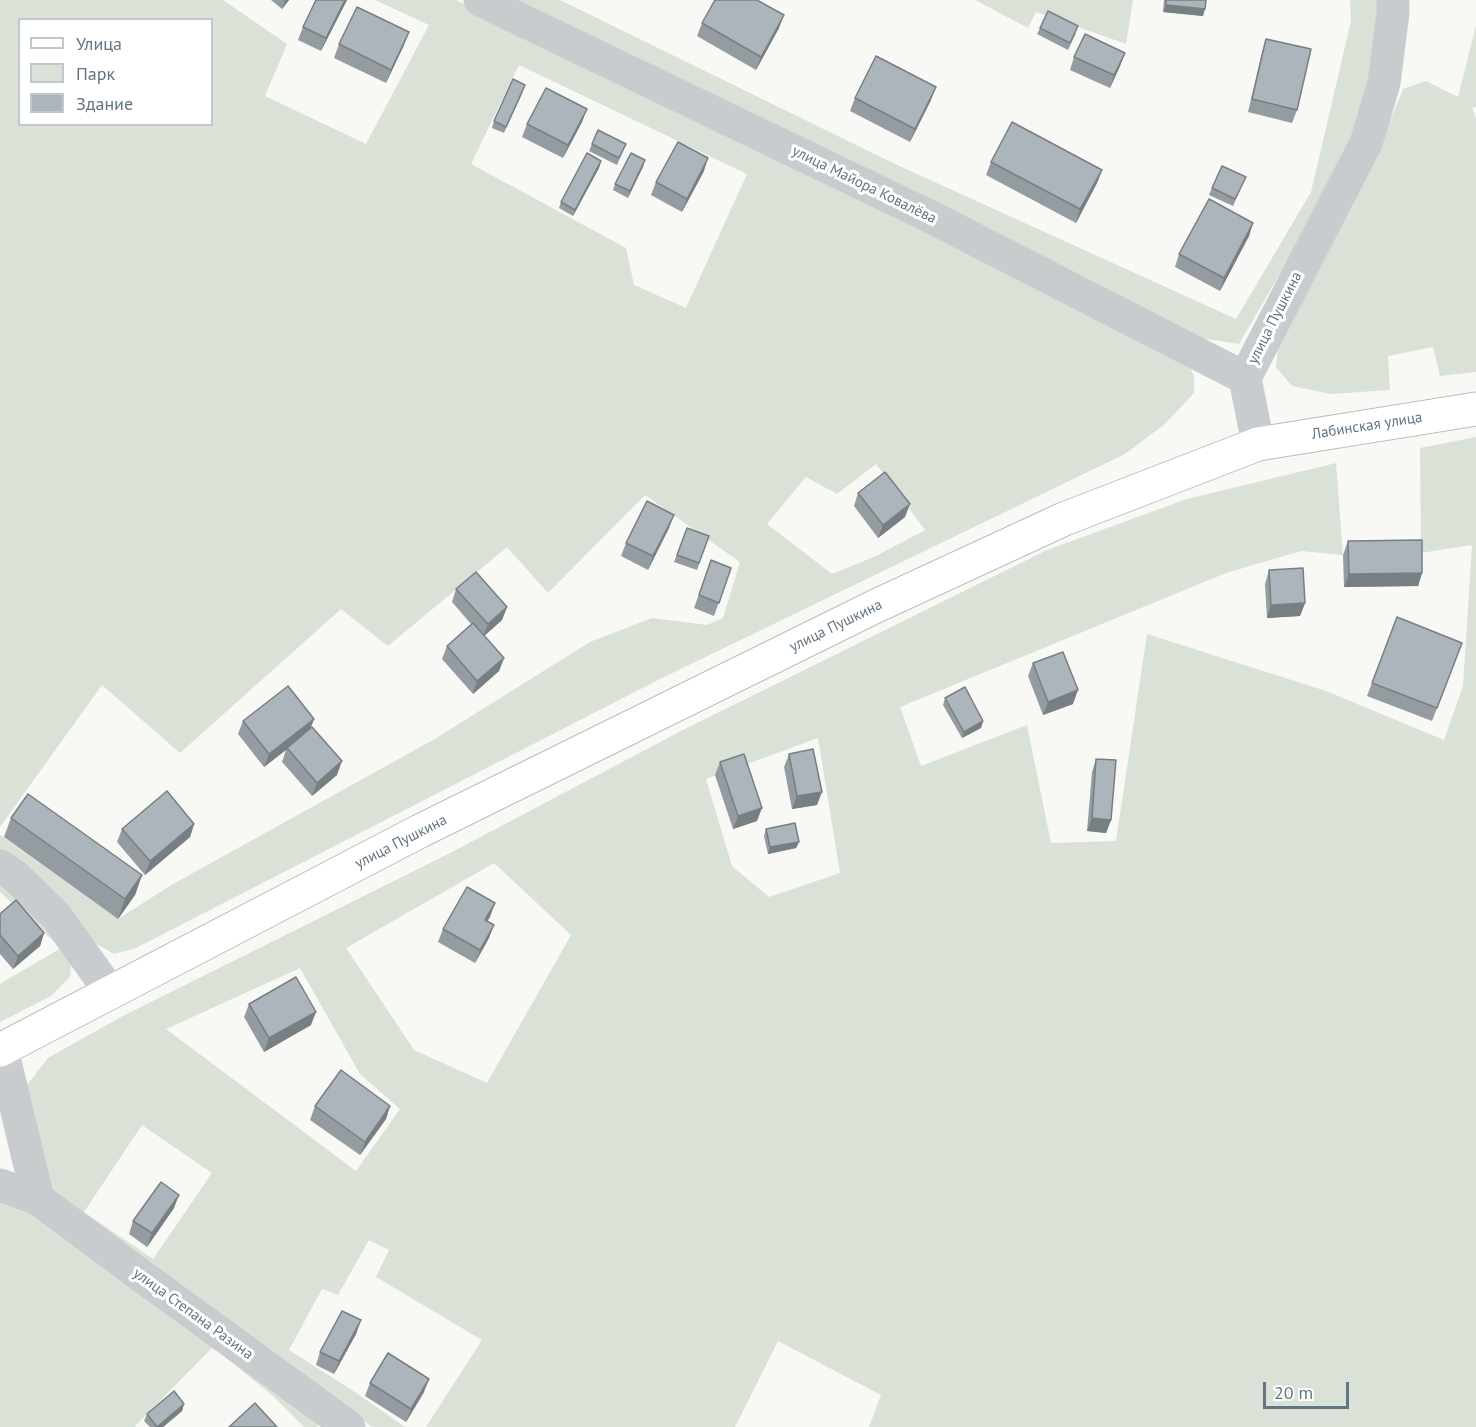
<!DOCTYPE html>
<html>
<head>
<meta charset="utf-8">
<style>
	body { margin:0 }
	#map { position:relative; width:1476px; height:1427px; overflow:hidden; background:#f8f8f5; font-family:"PT Sans",sans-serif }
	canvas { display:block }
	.legend { position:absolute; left:18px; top:18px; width:195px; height:108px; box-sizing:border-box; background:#fff; border:2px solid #c0c8cd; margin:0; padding:8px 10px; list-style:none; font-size:18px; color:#627582 }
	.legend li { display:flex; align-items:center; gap:12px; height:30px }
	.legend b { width:30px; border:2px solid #c0c8cd }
	.scale { position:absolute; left:1263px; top:1382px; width:86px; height:27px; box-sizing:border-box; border:3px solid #627582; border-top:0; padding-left:8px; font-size:18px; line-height:21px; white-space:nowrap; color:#627582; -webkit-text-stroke:4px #fff; paint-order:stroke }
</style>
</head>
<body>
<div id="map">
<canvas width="1476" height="1427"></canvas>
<ul class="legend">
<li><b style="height:8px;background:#fff"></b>Улица</li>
<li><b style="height:16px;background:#dae1d6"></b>Парк</li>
<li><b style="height:16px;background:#acb5bb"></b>Здание</li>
</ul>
<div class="scale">20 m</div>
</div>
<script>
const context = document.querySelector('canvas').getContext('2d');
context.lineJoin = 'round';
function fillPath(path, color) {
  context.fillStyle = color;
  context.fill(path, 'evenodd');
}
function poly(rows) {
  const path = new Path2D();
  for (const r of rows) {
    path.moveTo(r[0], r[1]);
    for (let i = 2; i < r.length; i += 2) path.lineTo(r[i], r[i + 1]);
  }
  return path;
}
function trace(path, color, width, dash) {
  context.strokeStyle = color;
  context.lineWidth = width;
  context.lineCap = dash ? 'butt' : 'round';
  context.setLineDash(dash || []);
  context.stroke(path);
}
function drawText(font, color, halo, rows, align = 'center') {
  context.font = font + ' "PT Sans",sans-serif';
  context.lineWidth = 6;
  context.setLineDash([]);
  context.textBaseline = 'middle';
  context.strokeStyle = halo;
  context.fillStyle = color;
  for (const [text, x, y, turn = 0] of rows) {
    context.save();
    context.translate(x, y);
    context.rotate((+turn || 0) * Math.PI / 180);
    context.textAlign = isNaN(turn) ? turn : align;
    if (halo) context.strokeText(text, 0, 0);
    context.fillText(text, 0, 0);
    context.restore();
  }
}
const green = poly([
	[0,0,223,0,287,44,265,96,366,144,429,25,375,0,456,0,1184,357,1194,376,1194,393,1165,424,1125,454,660,679,134,949,114,954,93,942,0,858,0,835,118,919,173,884,433,740,590,642,652,618,707,625,723,618,740,562,645,495,548,593,507,547,388,646,341,609,180,753,102,685,0,827],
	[20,20,212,20,212,124,20,124],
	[519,65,747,174,686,308,634,285,626,248,471,164],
	[876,464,925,530,876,556,832,574,767,524,806,477,837,494],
	[507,0,560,0,895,164,1236,319,1311,192,1351,21,1350,0,1377,0,1375,38,1367,99,1347,154,1310,222,1239,344,1188,336],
	[975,0,1133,0,1126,44,1036,12,1028,28],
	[1476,25,1476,107,1472,107,1476,119,1476,372,1440,376,1433,347,1388,356,1390,390,1330,394,1292,386,1276,367,1278,346,1368,173,1403,89,1426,81,1458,97],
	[1476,437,1476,1427,869,1427,881,1395,778,1341,735,1427,426,1427,482,1340,376,1277,389,1250,369,1240,338,1295,322,1289,289,1350,355,1392,405,1427,372,1427,323,1390,46,1197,27,1085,48,1058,119,1018,454,851,681,731,1047,550,1187,499,1336,463,1343,555,1301,551,1226,573,900,707,921,766,1027,725,1051,843,1116,841,1147,634,1326,691,1444,740,1463,686,1472,545,1421,553,1420,448],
	[818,738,840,873,769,897,732,866,706,779],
	[494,863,571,935,487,1083,414,1050,346,948],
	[300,968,360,1074,400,1109,356,1171,166,1029],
	[142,1125,212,1173,153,1259,84,1212],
	[0,873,72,955,70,977,51,996,0,1022,0,984,61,948,0,892],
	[0,1192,32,1204,315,1420,318,1427,304,1427,272,1395,213,1347,135,1426,136,1427,0,1427]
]);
const minor = poly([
	[480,0,931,217,1245,378],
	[1258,444,1245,378,1366,143,1384,83,1393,13,1393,0],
	[0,866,15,876,56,916,111,993],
	[2,1049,38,1199],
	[0,1185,38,1199,128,1266,349,1427]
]);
const major = poly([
	[0,1050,420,831,876,606,1064,519,1258,444,1476,409]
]);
const wall = poly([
	[271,0,289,0,282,9],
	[347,0,321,51,298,40,303,27],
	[1164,0,1206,0,1203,16,1163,12],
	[702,23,779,28,756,70,697,36],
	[1040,28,1076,33,1068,50,1037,34],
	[1266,39,1297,110,1292,123,1248,112,1262,52],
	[339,44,404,45,386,83,334,58],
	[1125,53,1120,66,1110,88,1070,70,1074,57],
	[523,92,504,133,492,128,494,121],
	[855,98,931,100,910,142,850,111],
	[587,109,582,122,563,158,522,137,527,124],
	[592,144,626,144,617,165,589,151],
	[645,160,628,198,613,190,615,184],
	[601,161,599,168,573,216,559,208,561,202],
	[991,162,1102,170,1097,183,1076,223,986,175],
	[704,171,682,212,651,195,656,182],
	[1246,177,1233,206,1209,195,1212,188],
	[1253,223,1249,236,1220,291,1175,267,1179,254],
	[858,493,905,517,878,538,854,506],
	[669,528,648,570,621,556,626,543],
	[687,528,709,536,697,570,674,562],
	[1348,541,1422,573,1418,586,1344,587,1343,555],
	[711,560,731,568,714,616,694,608],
	[1269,570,1305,603,1300,616,1267,618,1265,584],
	[456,589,507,607,502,620,484,636,504,658,499,671,473,694,442,659,447,646,471,624,452,602],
	[1397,617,1462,643,1432,721,1367,696],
	[1033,663,1073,704,1043,715,1028,676],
	[945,698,983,721,981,728,962,738,943,705],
	[314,719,310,729,337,775,312,796,282,762,286,750,264,767,238,734,243,721],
	[789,754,817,805,792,809,784,767],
	[1096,759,1111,820,1106,833,1087,831,1092,772],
	[720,762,757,821,733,829,715,775],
	[11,818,142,875,135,895,118,919,4,837],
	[194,824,190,837,145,875,117,842,122,829],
	[766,829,799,842,796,848,768,854,764,836],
	[495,903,487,921,489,938,475,963,438,942,443,929],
	[0,914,44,933,40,946,13,969,0,954],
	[249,1004,311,1025,264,1052,244,1017],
	[315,1106,390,1106,386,1119,360,1155,310,1120],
	[174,1208,147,1247,129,1234,133,1221],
	[361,1320,356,1334,334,1374,316,1365,320,1352],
	[370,1383,424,1392,406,1422,365,1396],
	[184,1404,182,1411,163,1427,150,1427,144,1421,147,1414]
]);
const shadedWall = poly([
	[285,0,289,0,282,9],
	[345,0,347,0,321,51,326,38],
	[1166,5,1205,9,1203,16,1163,12],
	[784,15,779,28,756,70,761,57],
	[409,32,404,45,386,83,391,70],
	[1125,53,1120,66,1110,88,1114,75],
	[936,87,931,100,910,142,915,129],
	[587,109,582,122,563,158,568,145],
	[708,158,704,171,682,212,687,199],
	[645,160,643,167,628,198,630,191],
	[601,161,599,168,573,216,575,210],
	[1102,170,1097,183,1076,223,1080,209],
	[1253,223,1249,236,1220,291,1224,278],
	[910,504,905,517,878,538,883,525],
	[674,515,669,528,648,570,653,556],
	[1422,573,1418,586,1344,587,1349,574],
	[1305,603,1300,616,1267,618,1271,605],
	[507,607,502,620,483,637,488,624],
	[504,658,499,671,473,694,477,681],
	[1078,690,1073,704,1043,715,1048,702],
	[314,719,309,732,264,767,269,754],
	[983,721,981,728,962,738,964,732],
	[342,761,337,775,312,796,317,783],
	[822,792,817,805,792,809,797,796],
	[762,808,757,821,733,829,738,816],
	[1092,818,1111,820,1106,833,1087,831],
	[194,824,190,837,145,875,150,861],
	[799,842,796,848,768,854,770,847],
	[142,875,135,895,118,919,125,899],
	[495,903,490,917,480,933,485,920],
	[494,925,489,938,475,963,480,950],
	[44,933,40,946,13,969,18,956],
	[316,1012,311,1025,264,1052,269,1038],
	[390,1106,386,1119,360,1155,365,1142],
	[179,1195,174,1208,147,1247,152,1233],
	[361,1320,356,1334,334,1374,339,1361],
	[429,1379,424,1392,406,1422,411,1409],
	[184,1404,182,1411,163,1427,157,1427]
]);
const building = poly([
	[316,0,345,0,326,38,303,27,316,0],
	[715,0,757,0,784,15,761,57,702,23,715,0],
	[1166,0,1206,0,1205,9,1166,5,1166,0],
	[357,7,409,32,391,70,339,44,357,7],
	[1048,11,1078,26,1070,43,1040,28,1048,11],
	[1085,34,1125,53,1114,75,1074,57,1085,34],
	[1266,39,1311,49,1297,110,1252,99,1266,39],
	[876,56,936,87,915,129,855,98,876,56],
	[513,79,525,85,506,127,494,121,513,79],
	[546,88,587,109,568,145,527,124,546,88],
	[1012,122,1102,170,1080,209,991,162,1012,122],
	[598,130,626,144,619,158,592,144,598,130],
	[678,142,708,158,687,199,656,182,678,142],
	[587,153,601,161,575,210,561,202,587,153],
	[631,153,645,160,630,191,615,184,631,153],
	[1222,166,1246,177,1235,199,1212,188,1222,166],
	[1209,199,1253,223,1224,278,1179,254,1209,199],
	[885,472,910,504,883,525,858,493,885,472],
	[647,501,674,515,653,556,626,543,647,501],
	[687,528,709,536,699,563,677,555,687,528],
	[1422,540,1422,573,1349,574,1348,541,1422,540],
	[711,560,731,568,719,603,699,595,711,560],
	[1303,568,1305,603,1271,605,1269,570,1303,568],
	[476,572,507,607,488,624,456,589,476,572],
	[1397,617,1462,643,1437,708,1372,683,1397,617],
	[473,623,504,658,477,681,447,646,473,623],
	[1063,652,1078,690,1048,702,1033,663,1063,652],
	[288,686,314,719,269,754,243,721,288,686],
	[965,687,983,721,964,732,945,698,965,687],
	[312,727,342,761,317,783,287,748,312,727],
	[813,749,822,792,797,796,789,754,813,749],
	[744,754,762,808,738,816,720,762,744,754],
	[1096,759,1116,760,1111,820,1092,818,1096,759],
	[167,791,194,824,150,861,122,829,167,791],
	[28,794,142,875,125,899,11,818,28,794],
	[795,823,799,842,770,847,766,829,795,823],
	[467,887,495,903,485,920,494,925,480,950,443,929,467,887],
	[16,900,44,933,18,956,0,935,0,914,16,900],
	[296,977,316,1012,269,1038,249,1004,296,977],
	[341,1070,390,1106,365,1142,315,1106,341,1070],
	[161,1182,179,1195,152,1233,133,1221,161,1182],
	[342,1311,361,1320,339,1361,320,1352,342,1311],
	[388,1353,429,1379,411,1409,370,1383,388,1353],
	[174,1391,184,1404,157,1427,147,1414,174,1391],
	[255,1403,277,1427,229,1427,255,1403]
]);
const streetNames = [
	["улица Майора Ковалёва",864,185,26],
	["улица Пушкина",1275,318,-63],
	["Лабинская улица",1367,426,-9],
	["улица Пушкина",836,626,-26],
	["улица Пушкина",401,842,-27],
	["улица Степана Разина",193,1314,36]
];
fillPath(green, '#dae1d6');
trace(major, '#b9bec1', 35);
trace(minor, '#c8cccf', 33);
trace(major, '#fff', 33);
fillPath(wall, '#949ca1');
fillPath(shadedWall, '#787f83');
fillPath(building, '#acb5bb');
trace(building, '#787f83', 1.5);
drawText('15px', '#627582', '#fff', streetNames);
</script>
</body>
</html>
